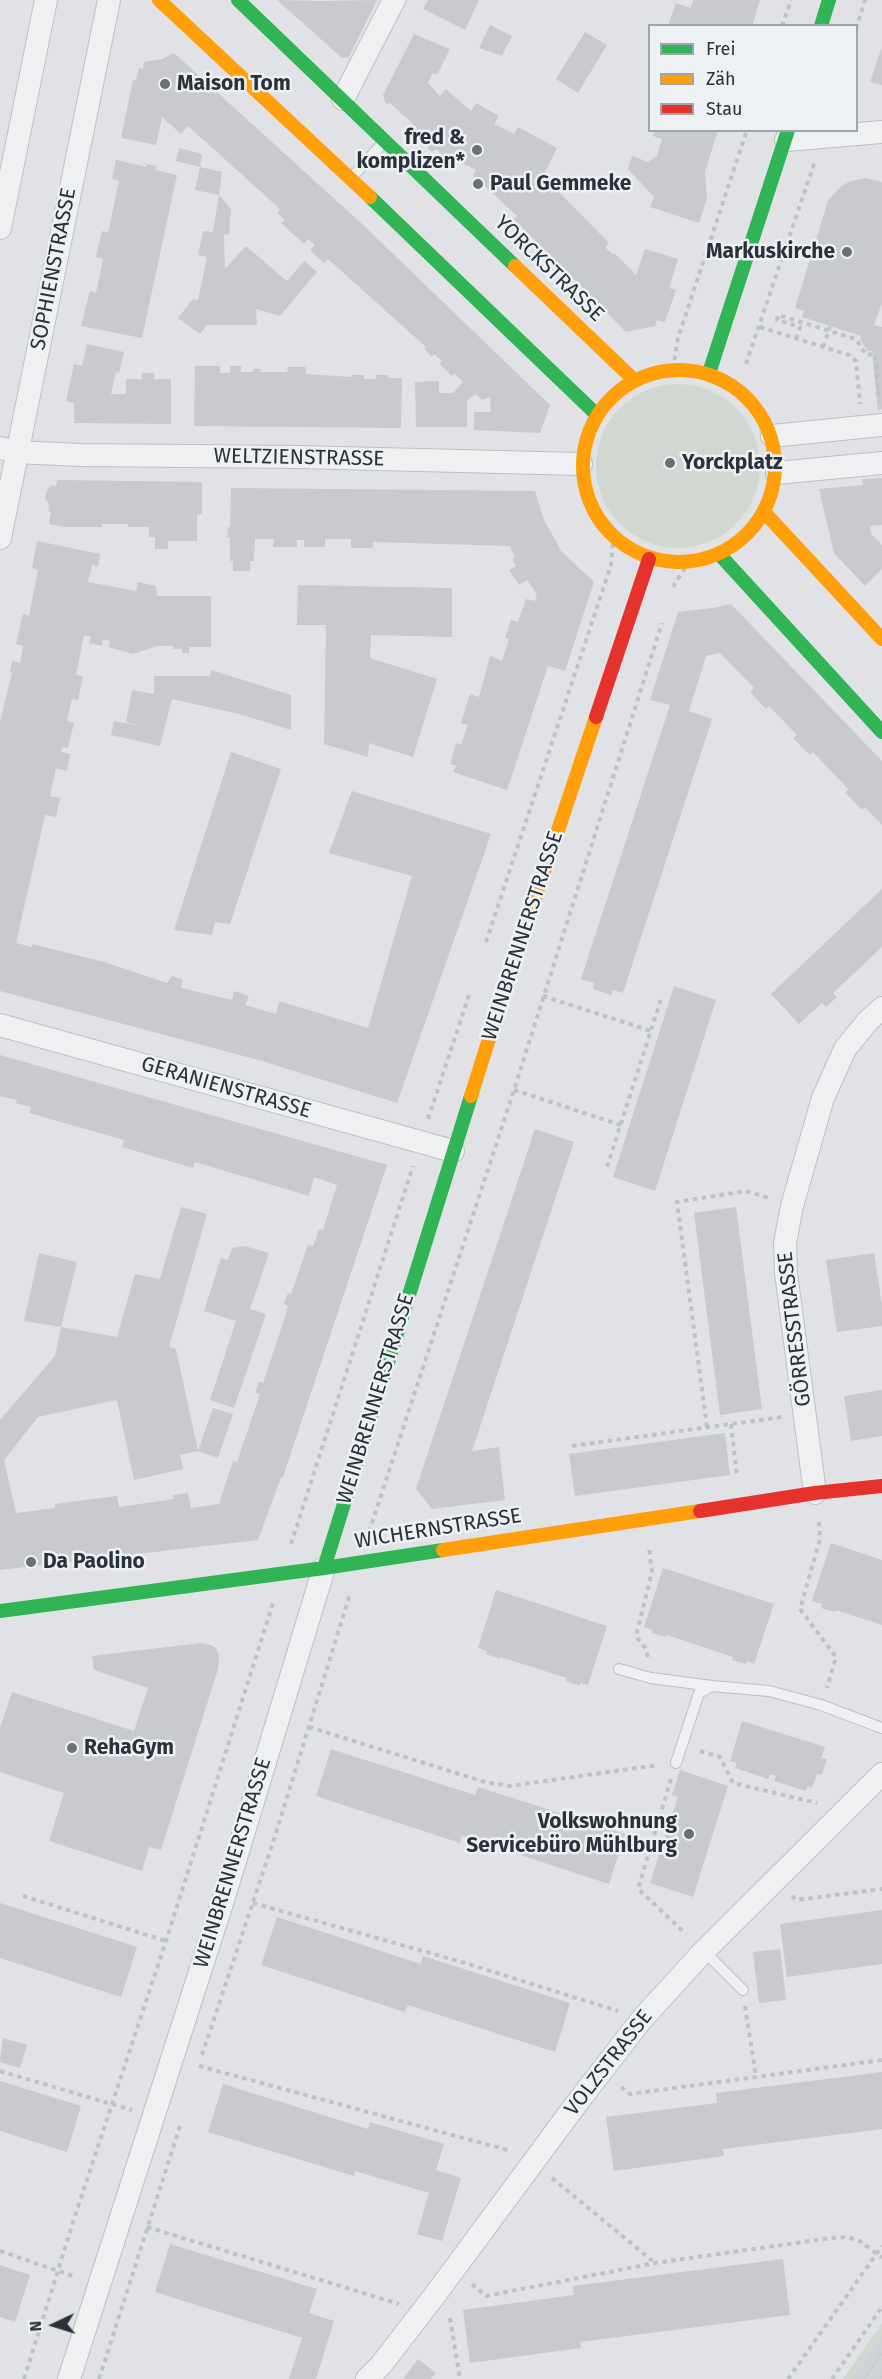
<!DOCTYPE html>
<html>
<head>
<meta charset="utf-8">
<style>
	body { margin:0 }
	#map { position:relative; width:882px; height:2379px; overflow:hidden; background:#e0e2e5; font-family:"Fira Sans",sans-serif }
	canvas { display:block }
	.legend { position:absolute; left:648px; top:24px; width:210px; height:108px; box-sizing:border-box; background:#eef1f4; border:2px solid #9fa5aa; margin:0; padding:8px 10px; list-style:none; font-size:18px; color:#29323b }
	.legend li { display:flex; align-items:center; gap:12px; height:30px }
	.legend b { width:30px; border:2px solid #9fa5aa }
	.north { position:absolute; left:24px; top:2295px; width:60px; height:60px; -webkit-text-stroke:4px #eef1f4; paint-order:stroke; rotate:266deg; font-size:16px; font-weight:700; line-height:24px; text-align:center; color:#29323b }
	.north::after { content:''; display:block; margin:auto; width:21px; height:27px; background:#29323b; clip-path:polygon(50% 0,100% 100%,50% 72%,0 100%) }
</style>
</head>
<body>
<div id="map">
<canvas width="882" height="2379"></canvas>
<ul class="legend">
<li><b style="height:8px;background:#30b455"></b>Frei</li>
<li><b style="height:8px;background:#ff9f0a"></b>Zäh</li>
<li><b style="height:8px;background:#e5322d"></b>Stau</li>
</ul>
<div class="north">N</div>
</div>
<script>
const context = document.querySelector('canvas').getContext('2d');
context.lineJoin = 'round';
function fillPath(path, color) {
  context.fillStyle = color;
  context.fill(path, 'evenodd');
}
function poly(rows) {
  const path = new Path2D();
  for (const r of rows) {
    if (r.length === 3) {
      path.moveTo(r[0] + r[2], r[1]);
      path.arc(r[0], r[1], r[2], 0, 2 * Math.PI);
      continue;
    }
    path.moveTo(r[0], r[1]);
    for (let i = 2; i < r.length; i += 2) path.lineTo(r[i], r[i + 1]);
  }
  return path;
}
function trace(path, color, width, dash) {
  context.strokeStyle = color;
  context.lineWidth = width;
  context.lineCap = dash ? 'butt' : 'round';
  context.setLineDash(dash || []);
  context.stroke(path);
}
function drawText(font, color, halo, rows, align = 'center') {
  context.font = font + ' "Fira Sans",sans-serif';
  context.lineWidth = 5;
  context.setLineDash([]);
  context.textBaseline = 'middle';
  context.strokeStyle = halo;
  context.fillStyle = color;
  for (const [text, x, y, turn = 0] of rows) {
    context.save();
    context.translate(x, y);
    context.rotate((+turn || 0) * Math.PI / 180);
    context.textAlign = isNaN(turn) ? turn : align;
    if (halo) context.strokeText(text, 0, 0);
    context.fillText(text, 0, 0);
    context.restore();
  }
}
const built = poly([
	[882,2335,882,2379,851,2379]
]);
const green = poly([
	[678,466,82],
	[882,2323,882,2335,851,2379,843,2379]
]);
const building = poly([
	[277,0,321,1,377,0,349,57,342,58],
	[428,0,479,0,465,30,423,9],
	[693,0,760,0,752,26,668,26,676,3,691,8],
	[490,25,512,36,502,56,479,48],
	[585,32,607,45,578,93,556,79],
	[414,34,450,49,437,75,433,73,428,83,440,96,446,89,471,111,476,103,499,116,494,124,514,134,518,127,557,148,539,184,552,193,556,189,609,243,605,247,612,254,614,253,636,275,645,249,678,259,669,288,676,290,665,322,657,320,655,326,626,332,514,219,517,216,473,175,476,170,448,156,446,158,436,149,432,152,424,144,426,141,410,127,413,124,390,103,386,104,383,95],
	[882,47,882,85,870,82],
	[174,53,361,223,550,405,540,433,474,430,474,412,491,412,490,397,482,400,475,394,467,401,467,427,416,427,415,382,439,381,439,393,453,393,463,382,454,373,452,376,439,363,442,361,434,354,432,357,424,348,426,347,328,259,324,263,310,250,315,245,308,239,304,244,281,223,285,220,277,213,280,209,188,126,181,134,162,117,156,145,121,138,133,80,136,80,139,68,143,69,144,62,162,59],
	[655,130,718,130,705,172,707,198,699,223,650,207,654,197,628,169,632,156,648,162,657,156,662,139,653,136],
	[179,148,202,154,200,167,176,161],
	[116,160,146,167,147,164,157,166,156,170,177,175,142,338,81,326,90,291,96,293,103,259,96,257,102,231,108,233,119,181,112,179],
	[200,167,222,172,219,195,231,209,229,235,224,234,225,269,246,246,287,281,304,261,317,272,280,316,256,309,257,325,207,325,200,334,178,318,193,299,198,300,207,257,198,255,203,231,213,232,219,195,195,190],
	[866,178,882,182,882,303,874,325,882,327,882,409,878,410,872,351,868,351,860,339,861,336,802,317,804,311,795,308,828,201,841,186,851,181],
	[87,344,124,352,119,373,116,372,111,394,126,394,126,379,142,379,142,373,154,373,154,379,171,379,171,424,74,423,74,403,66,401,74,364,82,366],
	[195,366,220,366,220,373,230,373,230,366,241,366,241,372,253,372,253,369,261,369,260,372,287,372,288,367,306,367,306,374,352,377,352,375,364,375,364,379,376,379,375,375,388,375,388,378,402,378,401,428,194,426],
	[882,478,882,525,870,526,871,534,882,545,882,569,865,586,834,553,819,489,863,485,862,479],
	[57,480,202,482,202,514,197,515,197,541,168,541,168,549,155,549,155,537,149,537,149,527,128,527,128,524,102,524,102,527,65,527,49,524,51,512,48,511,49,505,45,498,47,490,51,485,56,486],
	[231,488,535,491,544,520,562,552,594,582,565,671,548,666,507,790,453,772,456,766,450,764,456,743,461,745,468,725,461,723,470,694,479,697,490,656,502,661,509,639,505,638,511,620,518,622,526,599,535,601,537,594,527,580,519,585,509,570,516,566,512,559,515,557,510,546,376,542,373,542,373,548,351,548,351,539,325,539,325,547,304,547,304,540,297,540,297,547,273,547,274,539,255,539,254,561,250,561,250,571,233,571,233,561,230,561,230,537,227,537,228,527,230,527],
	[37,541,100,554,98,567,92,565,88,582,136,591,138,582,156,586,157,596,211,596,211,647,189,647,189,653,182,653,182,649,173,649,173,646,157,646,133,654,109,647,110,641,103,639,102,646,89,643,91,637,84,635,76,675,83,676,78,700,72,699,67,721,74,723,68,748,62,747,61,752,70,754,67,771,56,768,50,796,60,798,56,817,45,815,16,943,32,947,32,944,104,962,167,983,172,976,183,980,181,988,232,1000,234,991,249,996,245,1005,276,1014,279,1001,368,1028,412,876,329,853,352,791,491,834,397,1103,262,1061,0,991,0,722,12,673,10,672,12,661,20,663,23,646,16,644,23,614,29,616,38,570,32,568],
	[298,585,452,588,452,637,371,635,370,658,437,679,413,757,369,743,368,757,324,744,326,625,297,625],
	[731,604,882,761,882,825,865,807,862,810,845,792,848,789,813,752,810,755,793,738,797,735,769,706,766,709,750,692,754,688,720,653,706,656,689,711,712,719,623,993,613,990,611,995,593,989,594,983,581,979,670,705,650,700,678,612,713,608],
	[211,670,291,695,291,730,239,714,172,699,160,746,111,735,114,721,141,726,126,722,132,690,154,694,154,676,210,676],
	[231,752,281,769,230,924,215,922,212,935,174,930],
	[882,889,882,947,833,993,837,997,826,1007,822,1003,799,1024,771,994],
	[674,986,716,1000,655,1191,613,1177],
	[0,1055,387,1165,283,1477,281,1477,258,1540,0,1570,0,1420,55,1356,61,1327,117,1337,135,1274,160,1279,181,1207,207,1214,169,1347,176,1349,198,1451,213,1408,233,1414,218,1458,198,1451,180,1455,183,1469,134,1480,117,1400,38,1417,4,1460,16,1513,55,1508,55,1504,117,1496,119,1507,174,1499,173,1495,188,1493,191,1508,219,1504,233,1461,237,1462,260,1394,255,1393,259,1381,263,1383,284,1320,288,1306,284,1304,288,1293,291,1294,308,1245,313,1247,319,1229,323,1230,337,1185,314,1177,309,1196,195,1162,193,1168,122,1147,124,1140,29,1113,31,1107,15,1103,17,1100,0,1096],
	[535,1129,574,1142,472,1451,499,1447,505,1500,432,1509,416,1489],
	[736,1207,762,1409,720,1415,694,1213],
	[245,1246,269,1253,250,1309,266,1314,234,1408,210,1400,236,1321,204,1311,221,1258,228,1260,232,1248],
	[39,1253,77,1262,61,1327,24,1321],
	[874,1253,882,1305,882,1326,837,1332,826,1260],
	[882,1390,882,1436,851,1441,844,1396],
	[725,1433,730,1475,575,1496,569,1454],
	[831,1543,882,1560,882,1625,836,1610,835,1612,821,1608,822,1604,812,1601],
	[663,1568,774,1604,754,1664,747,1661,746,1664,732,1660,733,1657,667,1635,666,1637,652,1633,653,1630,644,1627],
	[496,1590,607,1626,588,1685,580,1683,580,1686,566,1681,567,1678,500,1657,500,1659,486,1654,487,1651,478,1648],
	[201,1643,211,1645,216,1648,219,1655,218,1669,161,1850,149,1847,142,1871,49,1841,64,1793,0,1772,0,1728,12,1692,134,1731,148,1688,94,1670,92,1656],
	[742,1721,825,1747,821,1758,827,1759,822,1775,817,1774,812,1788,807,1786,806,1791,774,1781,776,1776,770,1774,768,1779,735,1768,737,1763,730,1761],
	[331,1749,475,1795,478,1787,625,1834,609,1884,462,1836,460,1843,316,1796],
	[680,1770,728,1786,693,1897,650,1883,678,1797,672,1795],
	[0,1903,137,1947,121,1997,0,1958],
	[882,1910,882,1964,787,1977,780,1924],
	[277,1917,421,1964,423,1956,570,2003,555,2052,408,2005,405,2012,261,1965],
	[780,1949,786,2000,759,2003,753,1952],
	[3,2038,27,2045,20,2068,0,2062],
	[882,2072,882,2129,723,2149,724,2156,614,2171,606,2117,717,2103,716,2093],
	[0,2081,81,2106,67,2152,0,2131],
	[223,2084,368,2129,370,2122,444,2144,436,2170,461,2178,442,2241,417,2234,429,2193,355,2171,354,2176,208,2132],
	[170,2244,317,2289,309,2313,334,2321,316,2379,289,2379,302,2338,155,2292],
	[783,2259,790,2315,580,2342,581,2348,470,2363,463,2310,574,2295,573,2286],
	[0,2265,30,2275,15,2322,0,2317],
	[418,2359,436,2373,431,2379,403,2379]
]);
const path = poly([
	[782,26,791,0],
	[856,29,865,0],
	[760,327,849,355,856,361,860,404],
	[796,339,800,327,777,320,778,315,856,339,866,355,875,354,879,401],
	[823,347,830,327],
	[746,364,815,161],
	[673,369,678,338,747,130],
	[673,587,688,563],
	[486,942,611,565,613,537],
	[543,996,651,1031],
	[514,1090,621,1125],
	[428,1119,469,995],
	[607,1167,662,996],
	[731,1424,737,1477],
	[707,1427,677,1202,746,1191,769,1198],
	[572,1446,782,1417],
	[819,1522,820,1539,800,1609,836,1657,827,1688],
	[369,1532,514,1090,662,623],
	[291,1544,413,1166],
	[648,1657,645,1648,636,1636,652,1572,649,1548],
	[309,1727,485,1782,510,1786,658,1765],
	[700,1751,720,1757,733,1783,817,1803],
	[671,1779,638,1889,686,1934],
	[23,1896,166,1941],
	[792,1896,796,1900,882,1889],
	[253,1903,465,1963,618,2011],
	[745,2006,756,2077],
	[202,2055,274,1839,350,1594],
	[199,2066,511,2151],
	[0,2071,132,2110],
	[621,2087,630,2094,882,2060],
	[552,2178,655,2263],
	[147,2227,399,2304],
	[0,2251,76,2277],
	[472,2284,486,2296,655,2263,831,2238,847,2237,860,2241,882,2258],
	[450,2318,460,2379],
	[24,2379,76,2213,166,1941,273,1603],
	[99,2379,181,2123],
	[788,2379,882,2246],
	[832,2379,882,2307]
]);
const lane = poly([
	[353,176,383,143],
	[619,1669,651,1678,712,1686],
	[676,1763,699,1693,712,1686,769,1691,821,1705,882,1728],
	[704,1951,743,1990]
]);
const street = poly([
	[343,99,394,0],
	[786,140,882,132],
	[0,228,46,0],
	[772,436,882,425],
	[0,448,17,452,79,455,298,457,581,464],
	[777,473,882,463],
	[0,538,109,0],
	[0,1025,453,1151],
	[815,1493,786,1273,785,1243,792,1206,823,1098,845,1049,867,1022,882,1008],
	[69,2379,225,1894,324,1568],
	[367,2379,381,2365,435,2295,580,2099,642,2019,704,1951,882,1774]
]);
const fast = poly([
	[238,0,515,266],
	[821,26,829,0],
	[370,197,596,414],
	[709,373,788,130],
	[720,555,882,732],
	[324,1568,471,1096],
	[0,1611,324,1568,443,1550]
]);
const slow = poly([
	[159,0,370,197],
	[515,266,632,378],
	[679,466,96],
	[765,513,882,639],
	[471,1096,506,985,596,717],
	[443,1550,700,1511]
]);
const jam = poly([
	[596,717,649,559],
	[700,1511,815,1493,882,1486]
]);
const tram = poly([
	[864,2379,882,2353],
	[880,2379,882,2376]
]);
const markers = [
	[165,84,6,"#697076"],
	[477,150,6,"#697076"],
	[478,184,6,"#697076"],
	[847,252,6,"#697076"],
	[670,463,6,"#697076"],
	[31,1562,6,"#697076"],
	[72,1748,6,"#697076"],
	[689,1834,6,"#697076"]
];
const poiNames = [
	["Maison Tom",177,84],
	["fred &",465,138,"right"],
	["komplizen*",465,162,"right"],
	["Paul Gemmeke",490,184],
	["Markuskirche",835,252,"right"],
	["Yorckplatz",682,463],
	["Da Paolino",43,1562],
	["RehaGym",84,1748],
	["Volkswohnung",677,1822,"right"],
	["Servicebüro Mühlburg",677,1846,"right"]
];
const streetNames = [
	["SOPHIENSTRASSE",54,269,-79],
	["YORCKSTRASSE",549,269,44],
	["WELTZIENSTRASSE",299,458,1],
	["WEINBRENNERSTRASSE",523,936,-72],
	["GERANIENSTRASSE",226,1088,16],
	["GÖRRESSTRASSE",795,1329,-97],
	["WEINBRENNERSTRASSE",376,1399,-73],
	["WICHERNSTRASSE",438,1529,-9],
	["WEINBRENNERSTRASSE",233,1863,-73],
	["VOLZSTRASSE",609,2063,-52]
];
fillPath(built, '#cfd2d7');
fillPath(green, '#d2d8d1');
fillPath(building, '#c8cacd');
trace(lane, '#bec0c3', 12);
trace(street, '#bec0c3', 24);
trace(path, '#c0c3c5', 4, [4.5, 4.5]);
trace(lane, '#eff0f2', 10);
trace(street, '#eff0f2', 22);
trace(fast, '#30b455', 14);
trace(slow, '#ff9f0a', 14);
trace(jam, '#e5322d', 14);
trace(tram, '#c9cacc', 1.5);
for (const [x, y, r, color] of markers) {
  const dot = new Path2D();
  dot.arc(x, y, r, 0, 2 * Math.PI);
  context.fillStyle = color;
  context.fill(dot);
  trace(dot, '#eef1f4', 2);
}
drawText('bold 21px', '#29323b', '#eef1f4', poiNames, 'left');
drawText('21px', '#29323b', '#eef1f4', streetNames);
</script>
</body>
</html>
